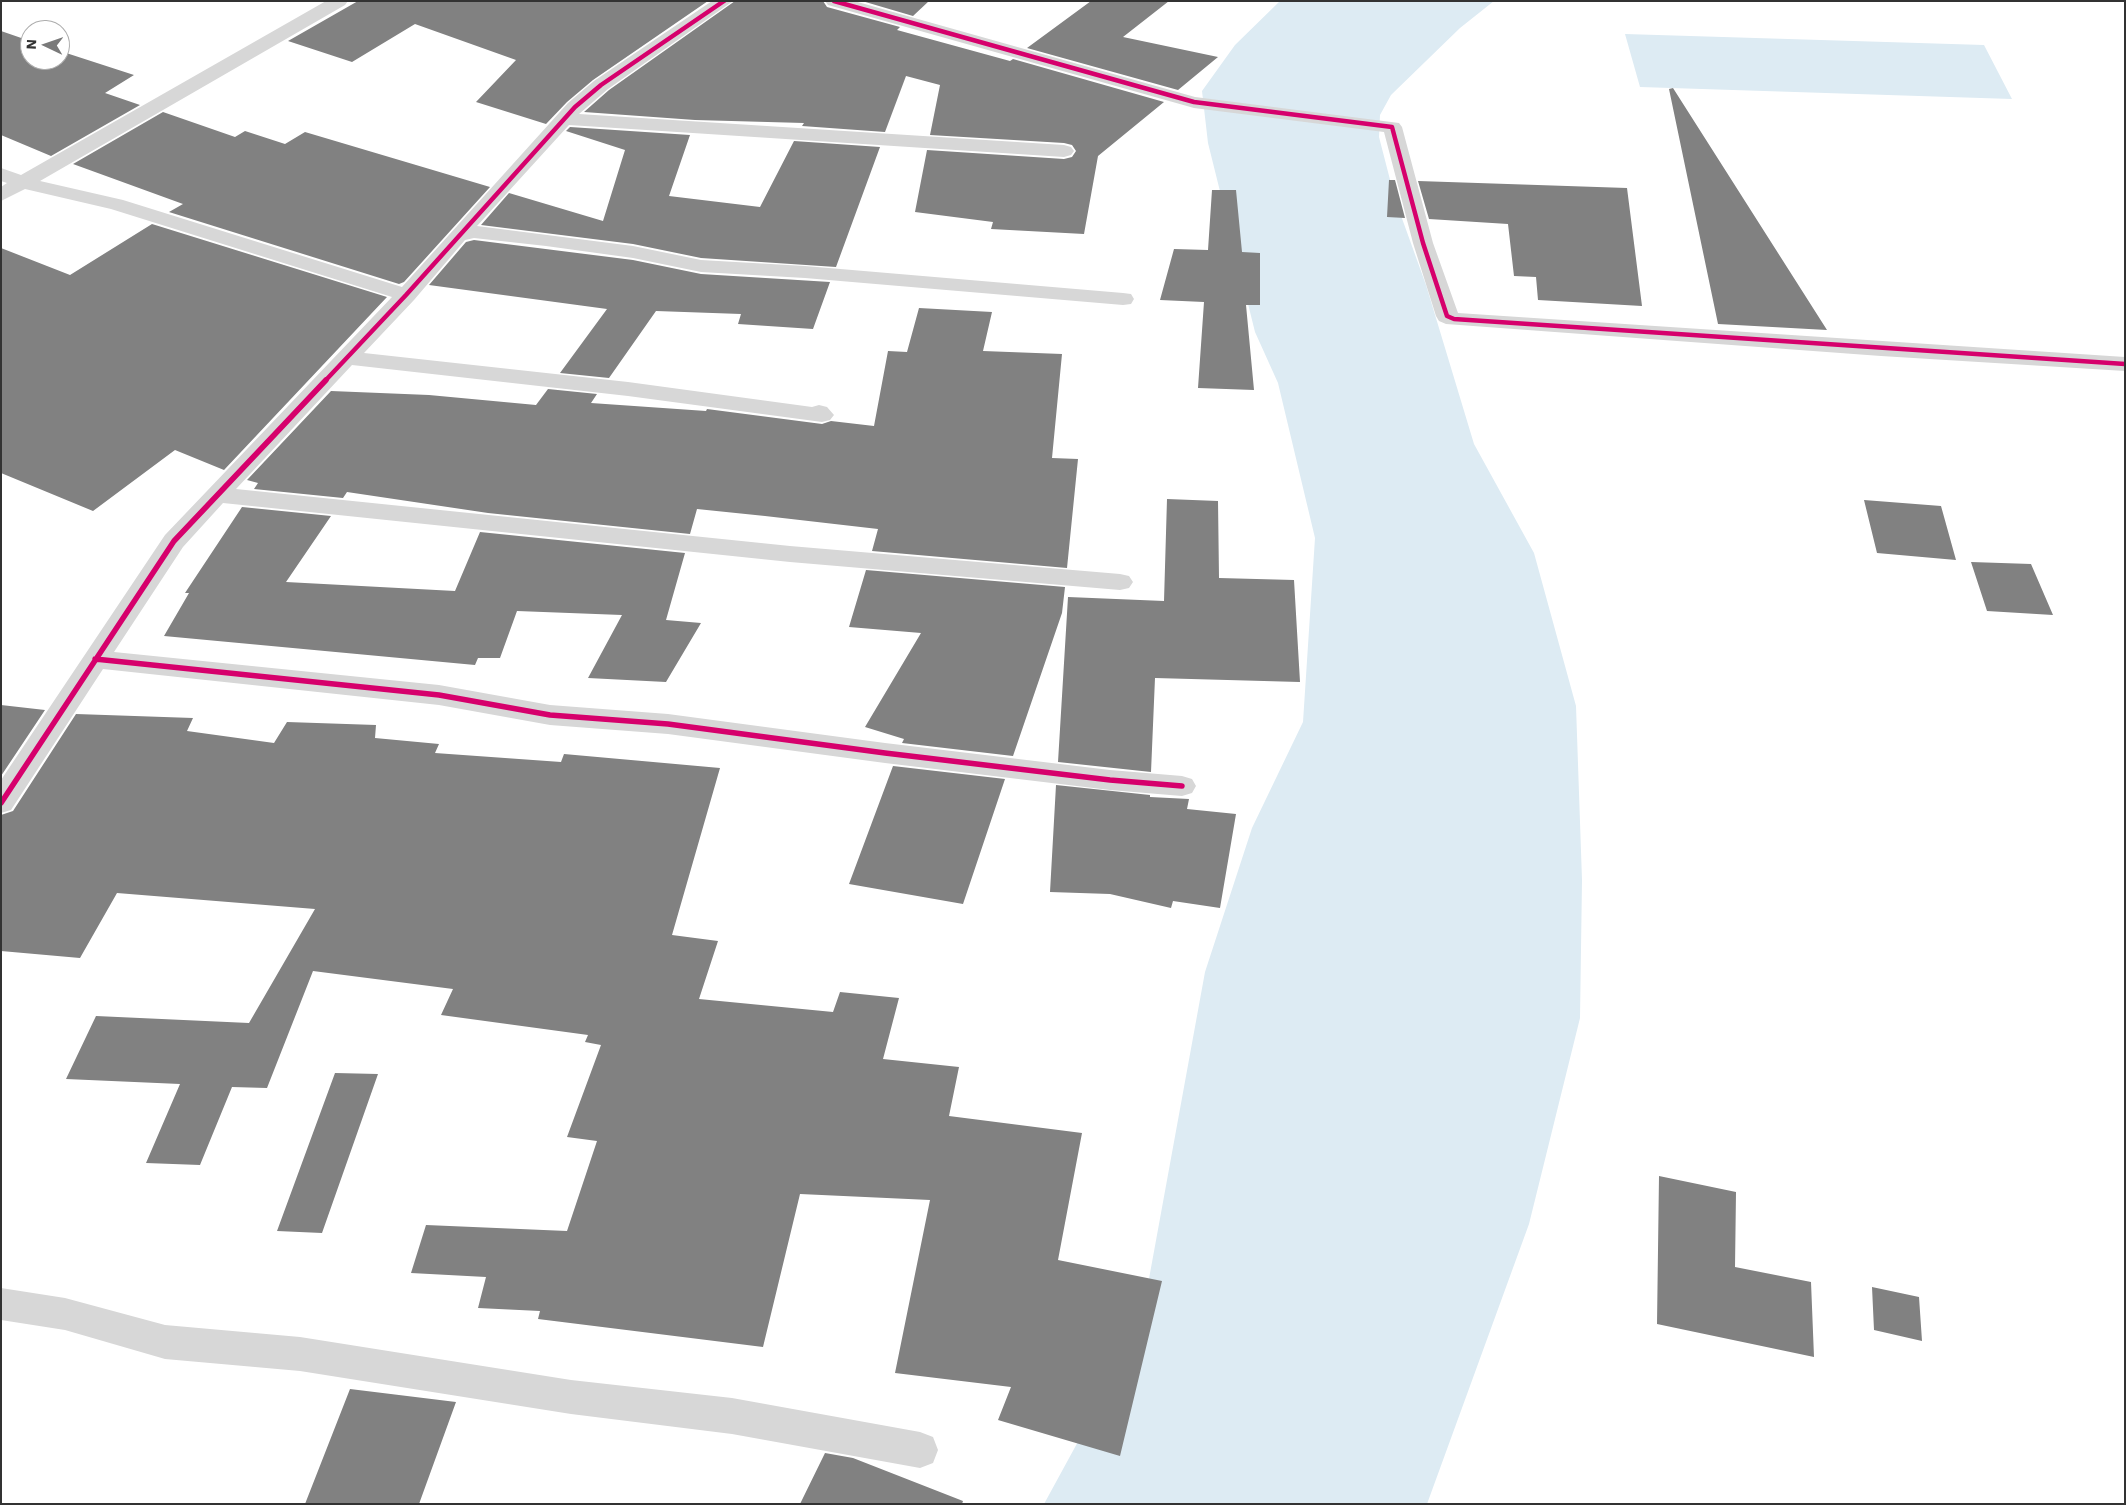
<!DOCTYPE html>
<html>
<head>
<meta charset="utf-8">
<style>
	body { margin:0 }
	#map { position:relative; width:2126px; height:1505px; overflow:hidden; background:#fff; font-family:"Work Sans",sans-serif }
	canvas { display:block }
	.frame { position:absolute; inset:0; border:2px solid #333; pointer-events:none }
	.north { position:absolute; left:20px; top:20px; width:50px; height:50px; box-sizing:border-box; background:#fff; border:1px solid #adadad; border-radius:50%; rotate:273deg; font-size:14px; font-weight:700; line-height:20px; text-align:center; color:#333 }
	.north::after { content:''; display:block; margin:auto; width:18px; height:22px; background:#7a7a7a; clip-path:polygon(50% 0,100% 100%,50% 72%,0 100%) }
</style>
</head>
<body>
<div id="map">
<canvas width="2126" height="1505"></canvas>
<div class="frame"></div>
<div class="north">N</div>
</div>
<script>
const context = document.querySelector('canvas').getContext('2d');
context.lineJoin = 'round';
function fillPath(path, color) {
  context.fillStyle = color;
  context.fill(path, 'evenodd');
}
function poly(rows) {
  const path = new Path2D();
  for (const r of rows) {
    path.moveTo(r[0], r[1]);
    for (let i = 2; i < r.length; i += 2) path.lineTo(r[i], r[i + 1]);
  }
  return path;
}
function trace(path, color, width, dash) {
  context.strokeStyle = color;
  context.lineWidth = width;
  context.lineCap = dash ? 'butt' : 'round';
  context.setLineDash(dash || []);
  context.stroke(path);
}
const water = poly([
	[1280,1,1494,1,1460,28,1391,95,1380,115,1379,137,1395,199,1426,285,1474,444,1534,553,1576,706,1582,880,1580,1018,1529,1224,1427,1504,1044,1504,1140,1328,1205,972,1252,828,1303,722,1315,538,1278,383,1255,332,1208,143,1202,91,1235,45],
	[1625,34,1984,45,2012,99,1640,87]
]);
const building = poly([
	[358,1,708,1,593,80,567,102,546,124,476,102,516,60,415,24,352,62,288,41],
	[735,1,823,1,827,7,900,27,897,30,1010,61,1013,59,1164,102,1098,156,1084,234,991,229,993,222,915,212,927,150,1064,159,1072,157,1076,151,1072,145,1064,143,930,135,940,85,906,76,885,132,802,126,804,123,695,120,584,112,609,90],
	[862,1,929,1,913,16],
	[1091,1,1169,1,1123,37,1218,57,1178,90,1027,48],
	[1,31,30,41,30,60,60,60,60,51,134,75,105,93,140,105,51,156,1,135],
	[1673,88,1827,330,1718,324,1669,89],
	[163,112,235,137,245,131,285,144,305,132,490,187,404,282,399,284,169,212,183,204,73,164],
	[570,127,690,135,669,196,760,207,794,141,880,147,836,267,701,258,633,244,481,225,509,193,603,221,625,150,566,131],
	[1389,180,1395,180,1405,218,1387,217],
	[1418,181,1627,188,1642,306,1538,300,1536,277,1514,276,1508,224,1429,219],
	[1212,190,1236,190,1242,252,1260,253,1260,305,1246,305,1254,390,1198,388,1204,302,1160,300,1174,249,1208,250],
	[152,224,387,297,224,470,175,450,93,511,1,473,1,248,70,275],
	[474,240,633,260,701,274,830,282,813,329,738,324,741,314,656,311,609,378,560,373,607,309,429,285,466,242],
	[919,308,992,312,983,351,1062,354,1052,458,1078,459,1067,568,872,551,878,529,765,516,697,509,690,534,488,513,347,492,343,498,254,489,258,483,247,480,331,391,429,395,536,405,548,389,597,394,591,403,706,411,707,409,822,424,831,421,874,426,888,351,907,352],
	[1167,499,1218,501,1219,578,1294,580,1300,682,1155,678,1151,772,1058,762,1068,597,1164,601],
	[1864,500,1941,506,1956,560,1877,553],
	[242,507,331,516,286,582,455,591,480,532,685,553,666,620,701,623,666,682,588,678,622,615,517,611,500,658,478,658,475,665,164,636,189,593,185,593],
	[1971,562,2031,564,2053,615,1987,611],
	[866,570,1065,587,1062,613,1013,756,902,743,904,739,865,727,921,633,849,627],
	[1,705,45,710,1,776],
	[76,714,193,718,187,731,274,743,287,722,376,725,375,738,439,744,435,753,561,762,564,754,720,768,672,935,718,941,699,999,833,1012,840,992,899,998,883,1059,959,1067,949,1116,1082,1133,1058,1260,1162,1281,1120,1456,998,1420,1011,1387,895,1373,930,1200,800,1194,763,1347,538,1319,540,1311,478,1308,486,1277,411,1273,426,1225,567,1231,597,1141,567,1137,601,1045,585,1042,588,1035,441,1015,453,989,313,971,267,1088,232,1087,200,1165,146,1163,180,1084,66,1079,96,1016,249,1023,315,909,117,893,80,958,1,951,1,815,13,811],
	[893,766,1005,779,963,904,849,884],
	[1056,785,1150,795,1150,797,1189,799,1187,809,1236,814,1220,908,1173,901,1171,908,1110,894,1050,892],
	[335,1073,378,1074,322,1233,277,1231],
	[1659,1176,1736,1192,1735,1267,1811,1282,1814,1357,1657,1324],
	[1872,1287,1919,1297,1922,1341,1874,1330],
	[350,1389,456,1402,419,1504,305,1504],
	[825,1453,853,1458,963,1501,962,1504,800,1504]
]);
const minor = poly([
	[326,1,348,1,345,5,40,181,123,200,402,287,568,103,594,81,712,1,733,1,608,89,579,114,1064,145,1071,147,1074,151,1071,155,1064,157,569,125,477,226,633,246,701,260,805,266,1123,293,1131,294,1134,299,1131,304,1123,305,805,278,701,272,633,258,546,246,474,238,465,240,414,300,364,353,628,382,812,407,819,405,827,407,834,415,830,420,822,422,628,396,352,365,236,489,790,546,1120,574,1129,576,1133,582,1129,588,1120,590,790,562,223,503,183,547,114,652,439,685,550,705,668,714,885,743,1110,770,1182,776,1192,779,1196,786,1192,793,1182,796,1110,790,885,763,668,734,550,725,439,705,103,669,11,810,1,813,1,780,165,535,392,297,111,209,25,189,1,201,1,187,7,183,1,181,1,168,21,175,326,1],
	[825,1,854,1,1195,97,1399,123,1402,127,1433,243,1458,313,2125,357,2125,371,1881,356,1446,324,1439,321,1436,316,1413,243,1384,132,1194,108,828,5,825,1],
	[1,1288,65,1298,165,1325,300,1337,571,1380,732,1398,920,1432,933,1437,938,1450,933,1463,920,1468,732,1434,571,1414,300,1371,165,1359,65,1330,1,1320,1,1288]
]);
const cyclewayFar1 = poly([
	[834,1,1194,102,1392,127,1423,243,1447,316,1454,319,2125,364],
	[325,381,406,295,575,107,601,85,724,1]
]);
const cycleway = poly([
	[95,659,439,695,550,715,668,724,885,753,1110,780,1182,786],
	[1,803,174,541,326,380]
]);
fillPath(water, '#ddebf3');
fillPath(building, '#818181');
fillPath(minor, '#d7d7d7');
trace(cyclewayFar1, '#d6006c', 4.5);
trace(cycleway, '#d6006c', 5.5);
</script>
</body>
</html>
